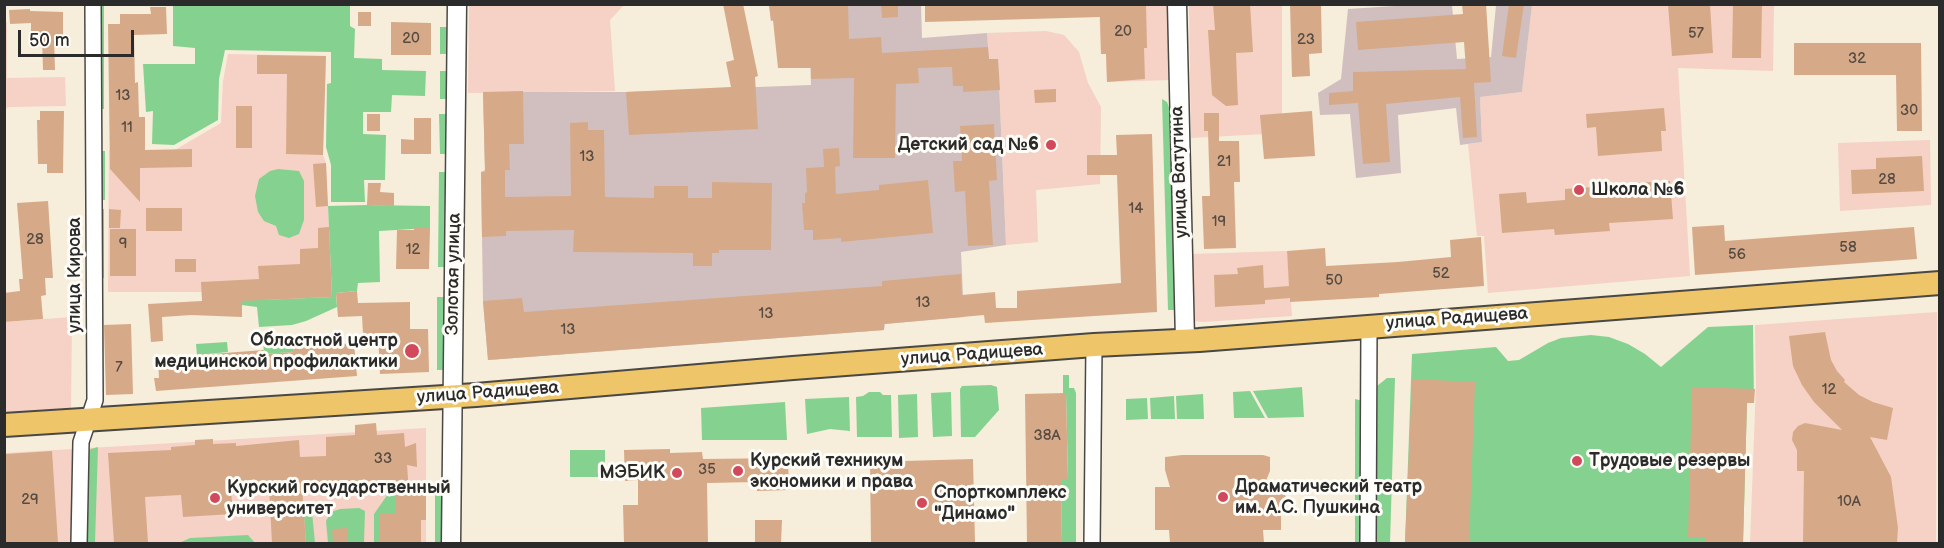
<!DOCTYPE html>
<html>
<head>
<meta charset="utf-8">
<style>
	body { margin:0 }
	#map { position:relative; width:1944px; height:548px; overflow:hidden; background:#f6edda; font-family:"Balsamiq Sans",sans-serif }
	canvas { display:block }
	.frame { position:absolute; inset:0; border:6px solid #2b2b2b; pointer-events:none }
	.scale { position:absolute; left:18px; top:30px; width:116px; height:27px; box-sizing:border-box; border:3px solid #2b2b2b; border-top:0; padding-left:8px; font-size:18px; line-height:21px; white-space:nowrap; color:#2b2b2b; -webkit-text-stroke:4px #fdfcf7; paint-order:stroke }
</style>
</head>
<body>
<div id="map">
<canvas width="1944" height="548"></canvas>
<div class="frame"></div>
<div class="scale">50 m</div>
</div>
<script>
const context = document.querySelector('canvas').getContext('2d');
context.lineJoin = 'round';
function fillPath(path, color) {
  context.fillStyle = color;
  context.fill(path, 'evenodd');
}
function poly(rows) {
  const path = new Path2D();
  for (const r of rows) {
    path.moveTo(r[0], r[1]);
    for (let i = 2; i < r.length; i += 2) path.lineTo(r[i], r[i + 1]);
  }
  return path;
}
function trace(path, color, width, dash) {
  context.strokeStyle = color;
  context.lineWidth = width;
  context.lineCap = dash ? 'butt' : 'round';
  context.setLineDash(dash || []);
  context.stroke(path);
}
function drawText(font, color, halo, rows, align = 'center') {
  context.font = font + ' "Balsamiq Sans",sans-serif';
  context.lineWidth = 6;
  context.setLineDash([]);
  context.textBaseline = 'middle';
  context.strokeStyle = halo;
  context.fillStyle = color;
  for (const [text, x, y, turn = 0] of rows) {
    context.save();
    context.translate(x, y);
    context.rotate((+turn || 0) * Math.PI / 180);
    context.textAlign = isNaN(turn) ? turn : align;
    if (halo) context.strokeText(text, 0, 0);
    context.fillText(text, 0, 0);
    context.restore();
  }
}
const built = poly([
	[469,5,624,5,610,20,615,91,468,93],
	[1099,5,1170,5,1171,70,1170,80,1107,82,1106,54,1101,54],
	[1189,5,1282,5,1282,133,1191,138],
	[1532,5,1774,5,1773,71,1678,68,1690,276,1488,293,1484,236,1477,236,1468,144,1482,142,1480,97,1522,92],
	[5,22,7,22,7,78,65,77,66,106,8,107,5,110],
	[1046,31,1064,35,1079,52,1088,83,1101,107,1100,184,1036,190,1038,242,1006,245,998,59,989,59,987,33],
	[228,54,326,56,323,155,326,163,332,297,260,300,201,292,108,292,109,150,175,150,221,123,223,81],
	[1930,140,1931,205,1840,211,1838,143],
	[1287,251,1292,316,1203,322,1193,321,1189,254],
	[1937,312,1936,543,1750,544,1756,385,1755,325],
	[72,317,71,408,5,413,5,322],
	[426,428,426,543,5,544,5,453]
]);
const industrial = poly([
	[769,5,921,5,922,38,987,33,989,59,998,59,1006,245,961,252,964,317,885,324,884,330,488,360,483,301,481,172,485,170,483,92,626,92,811,85,809,27,784,19,771,21],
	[1410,5,1452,5,1457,59,1491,57,1496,5,1532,5,1522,92,1480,97,1482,142,1460,145,1456,108,1398,115,1401,173,1356,178,1350,114,1320,115,1318,93,1341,79,1348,9]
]);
const green = poly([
	[95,5,104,5,104,109,95,109],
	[189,5,350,5,350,26,355,29,354,58,382,59,382,70,426,71,425,96,392,95,391,112,363,112,363,134,386,135,385,180,364,180,365,202,331,202,331,165,326,147,327,84,331,83,331,52,225,50,219,79,218,120,174,145,152,144,153,111,146,112,143,64,195,64,195,48,173,46,173,5],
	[440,27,449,27,449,54,440,54],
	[440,71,449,71,449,99,440,99],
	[1162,99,1167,102,1171,113,1177,310,1168,310],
	[439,114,449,114,448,154,440,154],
	[96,151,105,151,105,200,95,200],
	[278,169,299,171,304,181,304,220,299,234,289,238,279,235,276,226,264,221,258,212,255,196,259,179,270,171],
	[439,172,448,172,447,267,438,267],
	[367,205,430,206,430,228,379,231,380,282,358,283,357,291,336,293,337,307,306,321,292,325,259,327,257,307,219,302,259,298,260,300,332,297,328,206],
	[95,209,104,209,104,278,95,278],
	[437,297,446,297,446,370,437,370],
	[1753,325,1754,403,1747,403,1743,543,1405,544,1412,354,1496,347,1508,361,1519,360,1548,343,1561,338,1591,335,1609,337,1628,344,1645,354,1661,367,1708,327],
	[309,335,309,341,293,342,294,352,264,354,263,339],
	[227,342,228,352,197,355,196,344],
	[1063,375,1069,375,1069,388,1074,388,1076,393,1076,543,1062,543,1061,488,1050,479,1068,478,1066,394,1063,393],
	[1387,378,1395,378,1390,543,1374,544,1376,394,1377,386],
	[991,385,997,387,999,410,975,437,961,437,960,389,962,386],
	[1302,387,1304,417,1268,418,1253,391],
	[1250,391,1265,418,1234,418,1233,392],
	[869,392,880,392,883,395,891,395,892,437,857,437,856,397,863,396],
	[951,392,952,436,933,437,931,393],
	[917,394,918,437,899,438,898,395],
	[1203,394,1204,419,1177,419,1176,396],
	[1174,396,1175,419,1151,419,1150,398],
	[849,397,850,431,830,429,807,434,805,399],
	[1147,398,1148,419,1126,420,1126,399],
	[1355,399,1363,401,1362,543,1355,544],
	[785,402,787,440,702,440,701,408],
	[98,447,95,543,86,544,88,452,91,449],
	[570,450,605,450,605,477,570,477],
	[396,492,396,513,380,513,380,543,374,543,374,514,388,494],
	[435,492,442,497,442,543,435,543],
	[311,502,315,543,306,543,303,503],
	[359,508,365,511,364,543,328,543,326,521,331,512,340,509],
	[248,535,255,543,179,543,190,538]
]);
const building = poly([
	[723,4,743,4,758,76,755,77,758,129,629,135,626,92,731,87,726,62,734,60],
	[769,4,848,4,849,39,881,37,882,53,988,47,989,59,998,59,1000,90,963,92,963,86,953,86,952,67,918,68,919,83,896,84,895,158,853,158,854,78,811,79,811,68,778,68,773,20,771,21],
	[881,4,898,4,898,17,882,18],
	[925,4,1146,4,1147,48,1144,48,1145,79,1107,82,1106,54,1101,54,1100,17,925,22],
	[1213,4,1250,4,1253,52,1236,53,1238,105,1226,106,1212,95,1208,30,1215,30],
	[1290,4,1321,4,1322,53,1309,54,1310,76,1292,77],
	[1462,4,1486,4,1491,82,1474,83,1477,137,1463,138,1460,97,1386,104,1390,162,1363,164,1358,103,1329,105,1329,93,1353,91,1353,72,1466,69,1464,42,1358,50,1356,22,1463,14],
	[1509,4,1524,4,1516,58,1502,56],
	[1668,4,1710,4,1713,53,1672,56],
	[1733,4,1762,4,1761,58,1732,58],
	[150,7,166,7,167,34,134,35,135,83,138,82,139,117,145,117,145,150,192,149,192,167,140,168,140,202,110,169,108,24,120,24,120,14,151,14],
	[30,9,30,11,63,12,63,37,54,37,55,70,43,70,42,37,31,36,31,23,10,24,9,10],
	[358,12,371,12,371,26,358,26],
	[391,22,431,23,431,55,391,55],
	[1794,43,1921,43,1922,131,1897,131,1896,75,1794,75],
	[257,55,326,56,323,155,286,154,287,74,257,74],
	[1056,89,1056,102,1035,103,1034,90],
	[523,91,524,144,509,144,510,170,505,170,505,197,571,196,570,123,588,122,588,130,604,130,605,197,654,198,654,186,688,186,688,198,712,198,712,182,772,183,771,250,719,250,719,253,712,253,712,266,693,266,693,253,573,252,574,230,506,231,506,236,482,237,481,172,485,172,483,92],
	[236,106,252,106,252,148,236,148],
	[1664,108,1666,131,1661,131,1662,151,1598,156,1596,127,1587,128,1586,114],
	[40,111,64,111,63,173,47,173,47,164,38,164,37,120,40,120],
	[1312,111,1315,156,1264,159,1260,115],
	[1204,113,1219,113,1219,141,1239,141,1240,182,1234,182,1236,248,1204,249,1202,196,1210,196,1208,131,1204,131],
	[367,114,380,114,380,131,367,131],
	[414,118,431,118,431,154,401,154,401,139,414,140],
	[994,124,997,180,989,181,993,245,968,246,965,191,955,192,953,161,962,161,960,126],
	[1152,134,1157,312,985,323,984,315,884,324,884,330,488,360,483,301,522,298,524,312,882,286,882,281,961,274,962,295,995,292,996,308,1017,308,1017,291,1121,283,1117,175,1087,175,1087,155,1117,155,1116,135],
	[839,148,840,166,835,167,836,194,879,190,879,185,928,180,933,233,841,242,841,238,813,240,813,230,804,230,802,203,805,203,805,193,807,192,806,168,824,167,823,149],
	[1922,156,1924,191,1852,194,1851,170,1876,169,1876,158],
	[326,163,328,206,316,207,313,164],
	[1670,181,1673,219,1609,223,1610,231,1555,235,1554,229,1502,233,1499,194,1526,192,1527,203,1565,200,1565,189,1593,187,1594,198,1635,195,1634,183],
	[368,183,381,183,380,192,394,193,394,206,367,205],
	[48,201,53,278,45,278,46,295,41,296,43,319,4,322,4,293,20,291,19,279,23,279,17,203],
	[146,208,182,208,182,231,146,231],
	[109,209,121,210,120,228,109,228],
	[1724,225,1725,241,1914,227,1917,259,1695,275,1692,227],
	[329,227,332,297,242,301,242,317,191,315,162,317,163,341,151,342,148,304,202,301,201,282,259,279,258,266,300,264,300,249,318,248,318,228],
	[414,228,430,228,429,269,396,269,397,230,414,230],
	[110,229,136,229,136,276,110,276],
	[1481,237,1484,286,1379,294,1379,297,1290,302,1290,298,1265,300,1265,304,1215,307,1214,275,1238,274,1237,268,1263,265,1264,288,1289,286,1287,251,1325,248,1326,266,1398,262,1451,257,1450,240],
	[175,259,196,259,196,272,175,272],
	[357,291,358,303,410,302,410,329,428,329,429,372,380,374,378,334,363,334,362,316,338,317,336,293],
	[131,324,133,394,106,395,104,325],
	[1825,332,1831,360,1837,371,1845,380,1844,382,1859,395,1873,402,1893,408,1887,440,1870,437,1891,477,1898,528,1897,543,1803,543,1804,471,1797,471,1797,450,1792,440,1793,432,1798,426,1805,423,1842,430,1814,402,1802,385,1793,366,1789,336],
	[309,341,310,346,354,343,357,376,156,391,154,378,159,378,158,358,264,350,264,354,294,352,293,342],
	[1412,379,1475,382,1469,543,1405,543],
	[1692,387,1755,389,1754,403,1747,403,1743,543,1706,543,1706,537,1688,537],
	[1066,393,1068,479,1061,479,1062,543,1027,543,1025,394],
	[376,423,377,435,404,433,405,447,416,443,417,467,407,465,409,492,426,492,426,520,421,520,421,543,380,543,380,513,396,513,396,480,302,486,306,543,272,543,269,488,231,490,233,514,183,517,181,495,145,497,148,543,114,543,108,453,171,450,171,447,195,445,195,440,213,439,213,444,236,443,236,446,299,440,300,457,326,456,326,437,355,435,355,425],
	[670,449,670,453,702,452,703,459,788,458,789,490,757,491,757,482,707,483,708,543,624,543,623,505,638,505,638,480,625,481,624,450],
	[52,451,58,543,4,543,4,457,6,456,6,454],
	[1182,455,1263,455,1270,457,1270,471,1265,483,1280,488,1289,501,1281,501,1281,530,1263,530,1264,543,1170,543,1169,530,1155,530,1155,487,1170,487,1165,470,1165,457],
	[973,459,975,543,871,543,870,462],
	[755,520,782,520,781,543,755,543],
	[347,528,347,543,333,543,332,529]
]);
const minor = poly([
	[79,544,81,442,95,400,93,4],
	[1092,544,1094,345],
	[1368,544,1369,326]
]);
const tertiary = poly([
	[1177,4,1185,340],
	[451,544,457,4]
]);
const primary = poly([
	[4,425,476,395,793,368,1094,345,1199,340,1940,283]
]);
const markers = [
	[1051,145,6,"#d1495b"],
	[1579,190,6,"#d1495b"],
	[412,351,8,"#d1495b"],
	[1577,461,6,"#d1495b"],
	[738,471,6,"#d1495b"],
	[677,473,6,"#d1495b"],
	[1223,497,6,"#d1495b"],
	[215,498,6,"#d1495b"],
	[922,503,6,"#d1495b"]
];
const numberNames = [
	["20",1123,32],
	["57",1696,34],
	["20",411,39],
	["23",1306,40],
	["32",1857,59],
	["13",123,96],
	["30",1909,111],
	["11",127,128],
	["13",587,157],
	["21",1224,162],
	["28",1887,180],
	["14",1136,209],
	["19",1219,222],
	["28",35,240],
	["9",123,244],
	["58",1848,248],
	["12",413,250],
	["56",1737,255],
	["52",1441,274],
	["50",1334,281],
	["13",923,303],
	["13",766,314],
	["13",568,330],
	["7",119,368],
	["12",1829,390],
	["38А",1047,436],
	["33",383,459],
	["35",707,470],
	["29",30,500],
	["10А",1849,502]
];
const poiNames = [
	["Детский сад №6",1039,145,"right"],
	["Школа №6",1591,190],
	["Областной центр",398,341,"right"],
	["медицинской профилактики",398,362,"right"],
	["Курский техникум",750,461],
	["экономики и права",750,482],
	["Трудовые резервы",1589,461],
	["МЭБИК",665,473,"right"],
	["Драматический театр",1235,487],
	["им. А.С. Пушкина",1235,508],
	["Курский государственный",227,488],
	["университет",227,509],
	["Спорткомплекс",934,493],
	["\"Динамо\"",934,514]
];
const streetNames = [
	["улица Ватутина",1180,172,-92],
	["Золотая улица",454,274,-89],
	["улица Кирова",75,275,-90],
	["улица Радищева",1457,319,-4],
	["улица Радищева",972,355,-4],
	["улица Радищева",488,393,-4]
];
fillPath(built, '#f6d1c5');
fillPath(industrial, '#d1bfbf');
fillPath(green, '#85d290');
fillPath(building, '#d6aa88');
trace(minor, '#494845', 18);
trace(tertiary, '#494845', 21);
trace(primary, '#494845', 26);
trace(minor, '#fff', 15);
trace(tertiary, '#fff', 18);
trace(primary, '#eec569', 22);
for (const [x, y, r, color] of markers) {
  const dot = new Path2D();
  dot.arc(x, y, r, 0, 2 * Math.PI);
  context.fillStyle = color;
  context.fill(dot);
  trace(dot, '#fdfcf7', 2);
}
drawText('15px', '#564b42', null, numberNames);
drawText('bold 18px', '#2b2b2b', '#fdfcf7', poiNames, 'left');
drawText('18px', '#2b2b2b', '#fdfcf7', streetNames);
</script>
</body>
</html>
